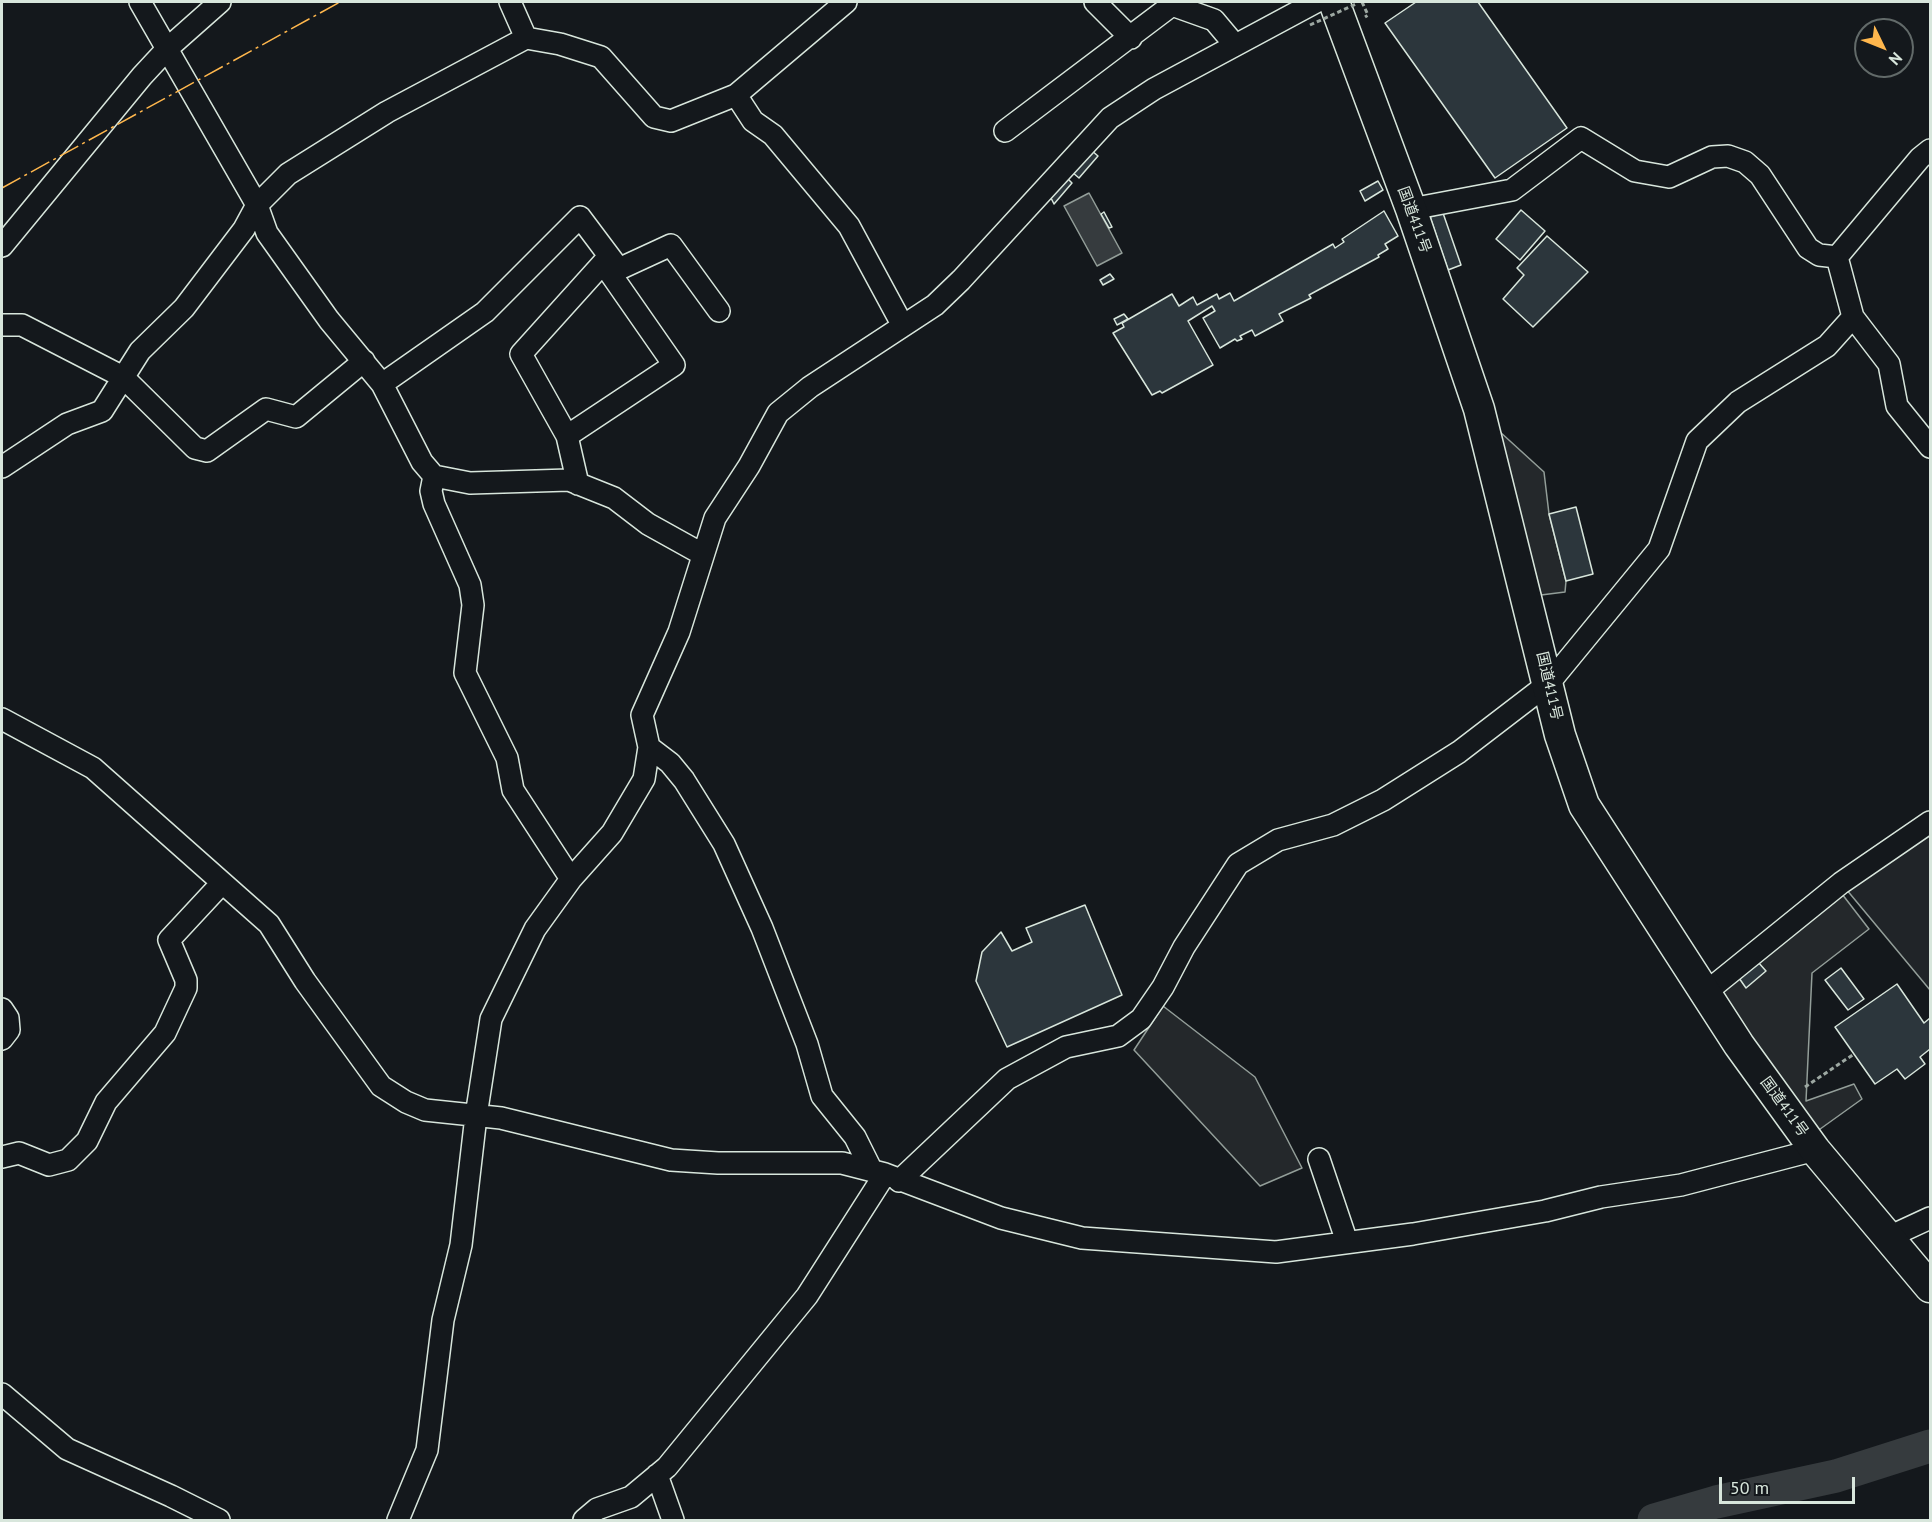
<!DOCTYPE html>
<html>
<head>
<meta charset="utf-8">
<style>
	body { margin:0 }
	#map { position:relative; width:1932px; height:1522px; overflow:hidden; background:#14181c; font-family:"PT Sans",sans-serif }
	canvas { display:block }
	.frame { position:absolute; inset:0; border:3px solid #d8e6dc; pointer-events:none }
	.north { position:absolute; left:1854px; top:18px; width:60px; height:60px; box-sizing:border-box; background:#14181c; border:2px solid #626a69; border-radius:50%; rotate:133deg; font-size:16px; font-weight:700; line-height:24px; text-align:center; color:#d8e6dc }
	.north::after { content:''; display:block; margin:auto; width:21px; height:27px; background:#ffb74d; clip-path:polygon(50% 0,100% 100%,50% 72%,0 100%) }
	.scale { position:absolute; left:1719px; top:1477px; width:136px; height:27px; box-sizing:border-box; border:3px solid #d8e6dc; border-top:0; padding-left:8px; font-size:18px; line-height:21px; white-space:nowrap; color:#d8e6dc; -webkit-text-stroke:4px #14181c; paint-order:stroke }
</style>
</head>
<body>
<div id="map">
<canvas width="1932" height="1522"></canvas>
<div class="frame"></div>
<div class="north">N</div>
<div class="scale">50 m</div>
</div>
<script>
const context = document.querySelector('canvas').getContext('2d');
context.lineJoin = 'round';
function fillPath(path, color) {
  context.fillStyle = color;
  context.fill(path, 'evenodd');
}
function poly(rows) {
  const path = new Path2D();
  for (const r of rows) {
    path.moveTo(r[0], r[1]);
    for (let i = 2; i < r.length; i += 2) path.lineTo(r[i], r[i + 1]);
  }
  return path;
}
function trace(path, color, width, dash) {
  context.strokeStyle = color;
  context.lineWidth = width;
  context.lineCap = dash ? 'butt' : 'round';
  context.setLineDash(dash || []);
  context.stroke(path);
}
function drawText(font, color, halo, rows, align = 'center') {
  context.font = font + ' "PT Sans","Noto Sans JP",sans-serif';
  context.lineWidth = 4.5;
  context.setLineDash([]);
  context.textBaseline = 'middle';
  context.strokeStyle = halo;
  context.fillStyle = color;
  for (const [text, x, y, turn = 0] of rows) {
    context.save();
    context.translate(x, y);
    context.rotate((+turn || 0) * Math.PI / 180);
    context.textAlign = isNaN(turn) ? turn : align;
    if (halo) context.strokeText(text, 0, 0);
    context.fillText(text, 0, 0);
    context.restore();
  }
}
const green = poly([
	[1930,822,1930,990,1841,883,1930,822]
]);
const parking = poly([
	[1499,431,1544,472,1549,514,1566,581,1565,592,1541,595,1499,431],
	[1842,894,1869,929,1812,973,1806,1101,1854,1084,1862,1099,1809,1137,1705,993,1842,894],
	[1163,1006,1255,1077,1302,1168,1260,1186,1134,1050,1163,1006]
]);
const water = poly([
	[1089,193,1122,253,1097,266,1064,206,1089,193]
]);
const river = poly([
	[1654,1520,1716,1502,1836,1476,1930,1446]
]);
const building = poly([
	[1416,2,1478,2,1567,128,1495,178,1385,23,1416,2],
	[1091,150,1098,156,1079,178,1072,172,1091,150],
	[1067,178,1072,183,1054,204,1050,196,1067,178],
	[1378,181,1383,190,1365,201,1360,191,1378,181],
	[1521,210,1545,231,1520,260,1496,239,1521,210],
	[1384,211,1398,236,1385,244,1388,249,1378,255,1379,257,1309,295,1311,298,1279,314,1283,321,1255,336,1252,330,1240,336,1242,339,1237,341,1235,339,1220,348,1203,318,1215,311,1212,306,1188,321,1213,365,1162,393,1160,391,1152,395,1113,333,1124,327,1122,323,1172,294,1179,306,1193,297,1197,305,1217,294,1219,299,1230,293,1234,301,1333,244,1335,248,1344,242,1342,239,1384,211],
	[1104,212,1112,227,1109,228,1101,214,1104,212],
	[1443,213,1461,265,1448,270,1430,217,1443,213],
	[1547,236,1588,272,1533,327,1503,299,1524,275,1517,268,1547,236],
	[1110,274,1114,279,1103,285,1100,280,1110,274],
	[1124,314,1128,319,1117,325,1114,319,1124,314],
	[1576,507,1593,574,1566,581,1549,514,1576,507],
	[1085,905,1122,995,1007,1047,976,981,982,952,1001,932,1012,951,1032,942,1026,928,1085,905],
	[1758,962,1766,971,1746,988,1739,978,1758,962],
	[1841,968,1864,999,1848,1010,1825,980,1841,968],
	[1897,984,1924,1023,1930,1018,1930,1049,1920,1057,1925,1064,1905,1079,1897,1069,1875,1084,1835,1027,1897,984]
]);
const path = poly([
	[1362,2,1368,15,1365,17],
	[1805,1087,1854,1054]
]);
const minor = poly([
	[140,2,257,205,267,233,329,320,382,384,422,462,434,476,470,483,569,480,614,498,648,524,702,554],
	[510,2,526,38],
	[1095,2,1131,38],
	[736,95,846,2],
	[1005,131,1172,5,1214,20,1235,45],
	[1411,209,1512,190,1581,138,1635,171,1669,177,1712,157,1728,156,1745,162,1760,175,1808,248,1819,255,1837,257],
	[2,246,142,76,168,48,220,2],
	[1837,257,1920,158,1930,150],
	[1853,317,1889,364,1897,406,1930,447],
	[2,325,22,325,123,377,195,448,207,451,266,409,296,417,364,361],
	[382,384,485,312,580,217,619,269,671,245,719,311],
	[567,436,674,365,603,263,521,354,567,436,578,484],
	[2,467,67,424,102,411,140,351,184,308,244,229,257,205,288,174,387,112,526,38,560,44,601,57,654,117,671,121,736,95,753,121,773,135,849,226,903,326],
	[434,476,431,491,434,504,470,585,473,605,465,673,507,758,513,790,571,879],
	[2,719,93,768,269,924,305,981,381,1086,406,1102,425,1110,501,1118,671,1160,718,1163,842,1163,885,1174,1001,1218,1082,1238,1276,1252,1413,1234,1545,1211,1601,1197,1681,1185,1815,1150],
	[649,747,670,763,684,780,724,844,762,928,807,1044,822,1096,855,1137,872,1171],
	[1705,993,1841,883,1930,822],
	[2,1009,8,1018,9,1030,2,1039],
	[2,1157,19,1153,49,1165,68,1160,87,1141,106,1102,165,1033,186,988,186,980,169,940,222,883],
	[1319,1159,1347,1242],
	[899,1181,1007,1079,1066,1047,1118,1036,1141,1019,1163,987,1184,947,1238,864,1278,840,1333,825,1383,800,1459,752,1549,683,1659,549,1697,441,1738,402,1827,346,1853,317,1837,257],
	[1889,1237,1930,1218],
	[2,1394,67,1449,171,1496,219,1520],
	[657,1475,673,1520],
	[398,1520,427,1450,443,1320,461,1245,476,1116,491,1019,535,929,571,879,612,833,644,779,649,747,642,715,679,632,715,518,749,466,778,413,810,387,935,305,961,280,1110,118,1154,89,1316,2],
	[584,1520,597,1509,631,1497,667,1467,807,1296,885,1174]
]);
const highway = poly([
	[1334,2,1411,209,1479,409,1560,735,1584,805,1739,1045,1815,1150,1930,1287]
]);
const pathBridge = poly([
	[1310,25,1356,4]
]);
const power = poly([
	[2,188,340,2]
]);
const streetNames = [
	["国道411号",1414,220,70],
	["国道411号",1549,686,77],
	["国道411号",1784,1107,54]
];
fillPath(green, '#202428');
trace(green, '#939e99', 1.5);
fillPath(parking, '#24282b');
trace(parking, '#939e99', 1.5);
fillPath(water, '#363b3e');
trace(water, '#939e99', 1.5);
trace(river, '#363b3e', 33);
fillPath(building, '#2c363c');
trace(building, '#d8e6dc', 1.5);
trace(minor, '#d8e6dc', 24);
trace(highway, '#d8e6dc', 33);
trace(path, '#9da8a2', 3, [4.5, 3]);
trace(minor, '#14181c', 21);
trace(highway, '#14181c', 30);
trace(pathBridge, '#9da8a2', 3, [4.5, 3]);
trace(power, '#ffb74d', 1.5, [21, 4.5, 3, 4.5]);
drawText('15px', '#d8e6dc', '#14181c', streetNames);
</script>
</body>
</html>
